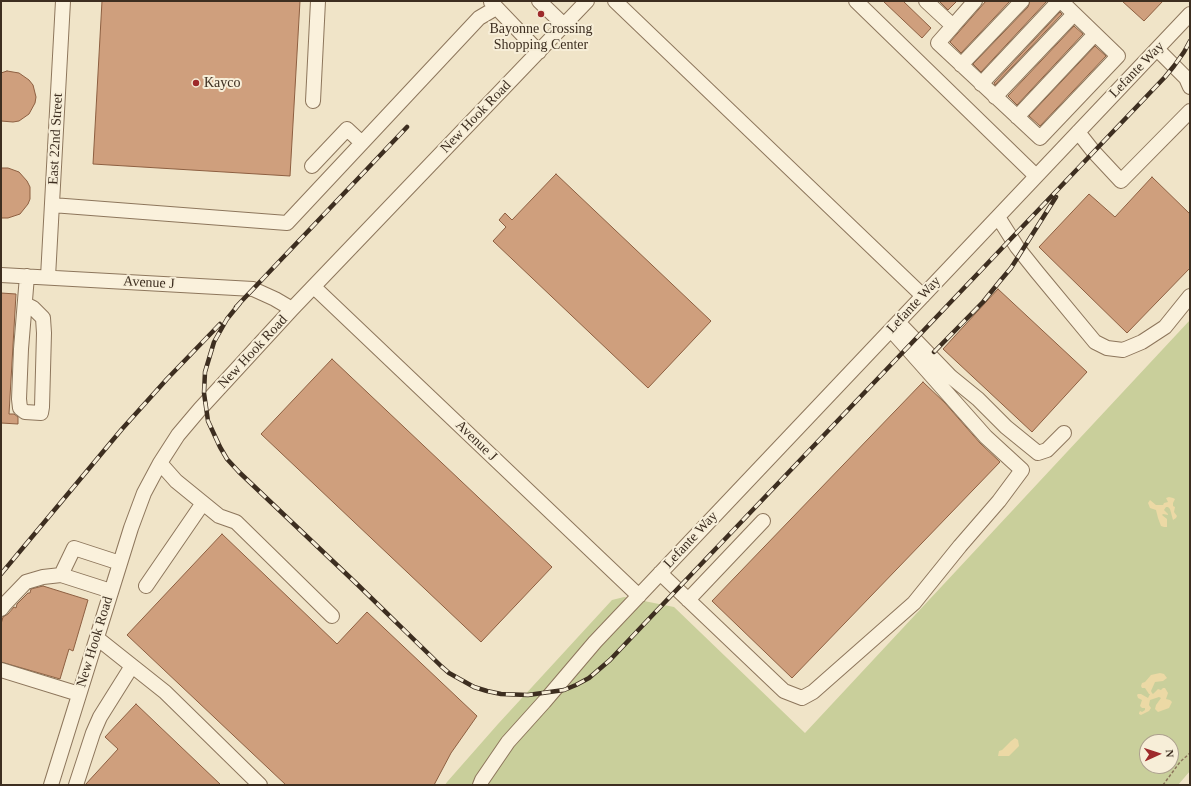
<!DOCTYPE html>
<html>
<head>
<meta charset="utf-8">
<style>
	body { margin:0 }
	#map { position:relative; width:1191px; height:786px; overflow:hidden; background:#f0e4c8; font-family:Georgia,serif }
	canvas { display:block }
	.frame { position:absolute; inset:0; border:2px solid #3d2e20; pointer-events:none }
	.north { position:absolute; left:1139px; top:734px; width:40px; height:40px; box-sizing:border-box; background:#f7eed8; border:1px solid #ada18e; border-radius:50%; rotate:87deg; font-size:11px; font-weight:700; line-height:16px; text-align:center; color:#3d2e20 }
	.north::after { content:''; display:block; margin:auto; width:14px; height:18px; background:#9e2a2b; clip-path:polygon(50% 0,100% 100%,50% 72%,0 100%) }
</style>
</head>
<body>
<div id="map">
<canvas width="1191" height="786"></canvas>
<div class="frame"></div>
<div class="north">N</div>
</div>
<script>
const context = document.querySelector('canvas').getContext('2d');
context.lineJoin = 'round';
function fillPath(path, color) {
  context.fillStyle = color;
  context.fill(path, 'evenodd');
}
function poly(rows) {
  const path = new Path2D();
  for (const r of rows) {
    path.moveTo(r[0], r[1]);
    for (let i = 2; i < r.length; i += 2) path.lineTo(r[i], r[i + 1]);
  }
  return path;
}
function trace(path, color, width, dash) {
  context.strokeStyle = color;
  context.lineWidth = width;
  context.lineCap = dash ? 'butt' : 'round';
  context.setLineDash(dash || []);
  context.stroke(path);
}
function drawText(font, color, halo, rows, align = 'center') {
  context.font = font + ' Georgia,serif';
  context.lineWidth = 4;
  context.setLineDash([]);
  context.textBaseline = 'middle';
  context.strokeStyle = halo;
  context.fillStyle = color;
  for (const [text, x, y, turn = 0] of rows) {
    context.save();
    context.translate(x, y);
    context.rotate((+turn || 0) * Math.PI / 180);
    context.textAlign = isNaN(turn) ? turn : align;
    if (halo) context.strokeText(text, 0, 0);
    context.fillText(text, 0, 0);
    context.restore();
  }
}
const green = poly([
	[1190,320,1190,771,1178,785,445,785,447,782,498,724,612,600,624,597,674,607,805,733],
	[1147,742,1171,742,1171,766,1147,766]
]);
const sand = poly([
	[1169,497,1173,498,1175,499,1173,503,1173,506,1175,507,1174,512,1177,516,1176,518,1173,520,1170,509,1168,507,1166,507,1164,510,1168,514,1168,515,1163,514,1162,515,1167,519,1167,527,1164,527,1161,526,1158,518,1156,510,1150,508,1148,503,1150,500,1156,505,1163,505,1164,503,1168,502,1166,498],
	[1160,673,1164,674,1167,678,1163,681,1155,682,1151,691,1152,693,1153,694,1158,689,1161,690,1163,688,1165,688,1168,693,1166,699,1170,700,1172,702,1169,708,1158,712,1155,709,1156,705,1161,698,1159,697,1150,700,1149,705,1151,708,1149,711,1141,715,1139,714,1139,713,1140,711,1142,712,1145,710,1145,708,1142,708,1140,706,1142,700,1138,698,1137,695,1138,694,1141,694,1148,698,1150,694,1149,694,1145,688,1142,688,1141,686,1142,683,1145,682,1151,675],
	[1015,738,1018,740,1019,746,1009,756,998,756,999,751,1002,750,1011,741]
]);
const building = poly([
	[102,1,300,1,290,176,93,164,102,1],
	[883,1,903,1,931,28,922,38,883,1],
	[939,1,957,1,948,10,939,1],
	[986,1,1010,1,961,53,950,42,986,1],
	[1030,1,1047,1,981,72,973,64,1028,7,1030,1],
	[1122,1,1163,1,1144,21,1122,1],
	[1060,12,1062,14,995,85,994,83,1060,12],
	[1074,26,1083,34,1017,105,1008,96,1074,26],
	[1095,46,1106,56,1040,126,1029,116,1095,46],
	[7,71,19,73,29,80,33,85,36,97,35,103,29,114,19,121,13,122,1,121,1,73,7,71],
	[1,168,8,168,19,172,27,181,30,187,30,199,28,204,20,214,8,218,1,218,1,168],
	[556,174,711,321,648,388,493,241,506,227,499,220,505,213,512,220,556,174],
	[1152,177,1190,214,1190,268,1127,333,1039,247,1089,194,1115,217,1152,177],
	[998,289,1087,372,1032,432,943,349,998,289],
	[1,293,16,294,9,414,14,414,18,417,18,424,1,423,1,293],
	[332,359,552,567,481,642,261,434,332,359],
	[923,382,945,403,980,443,1000,462,792,678,712,601,923,382],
	[222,534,337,644,367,612,477,716,451,753,434,785,286,785,127,635,222,534],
	[43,586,88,600,73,651,69,649,60,679,1,662,1,624,3,617,8,614,14,607,16,608,17,604,28,593,30,593,31,589,43,586],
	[136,704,221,785,85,785,118,749,105,737,136,704]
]);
const path = poly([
	[1163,785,1180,762,1190,753]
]);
const minor = poly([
	[539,1,564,25],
	[615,1,923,296],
	[856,1,1036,176],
	[926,1,953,26,938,43,1040,138,1118,56,1061,1],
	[491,2,539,52],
	[953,26,975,1],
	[1157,49,1186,78,1190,87],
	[961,65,1022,1],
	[981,84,1059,1],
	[995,97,1074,14],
	[313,101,318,1],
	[1017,117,1095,34],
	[1078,132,1093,151,1121,181,1190,111],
	[312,166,347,129,362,143],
	[52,205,287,223,479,18,496,8],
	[998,217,1017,247,1037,272,1095,342,1107,348,1123,350,1142,342,1165,327,1190,296],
	[1,275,253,289,275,299,292,309],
	[48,277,63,1],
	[314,287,639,596],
	[25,304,33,308,43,318,44,333,42,407,41,413,25,412,20,408,19,399,21,349,27,276],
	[898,322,951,377,978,399,1006,427,1038,453,1047,450,1064,433],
	[160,463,176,481,219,516,236,522,332,616],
	[660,573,784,691,802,698,813,692,914,603,960,546,999,501,1022,470,986,437,891,330],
	[146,586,203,503],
	[111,591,61,575,74,548,120,563],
	[688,600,763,521],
	[1,609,4,605,26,582,43,577,61,575],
	[97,638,165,692,260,785],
	[1,670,79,694],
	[51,785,131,528,144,493,160,463,178,435,200,409,292,309,587,1],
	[76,785,93,733,100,717,132,666],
	[480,785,482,780,508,742,544,702,595,642,1190,14]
]);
const rail = poly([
	[240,303,227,319,214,342,205,372,204,393,208,421,220,447,227,459,239,472,359,586,441,666,449,673,474,687,487,691,501,694,528,695,564,690,576,685,589,678,610,660,646,622,1165,77,1174,66,1184,52,1190,41],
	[236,307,407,127],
	[934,352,983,302,1000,281,1011,268,1056,197],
	[1,574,122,429,167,379,220,324]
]);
const markers = [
	[541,14,4,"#9e2a2b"],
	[196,83,4,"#9e2a2b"]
];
const poiNames = [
	["Bayonne Crossing",541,29],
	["Shopping Center",541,45],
	["Kayco",204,83,"left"]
];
const streetNames = [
	["Lefante Way",1137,70,-46],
	["New Hook Road",476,117,-46],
	["East 22nd Street",56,139,-87],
	["Avenue J",149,283,3],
	["Lefante Way",914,305,-47],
	["New Hook Road",253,352,-47],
	["Avenue J",476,441,44],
	["Lefante Way",691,540,-47],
	["New Hook Road",95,642,-73]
];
fillPath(green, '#c9cf9b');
fillPath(sand, '#ecd9a5');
fillPath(building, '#cf9f7d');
trace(building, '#8d5f41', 1);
trace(minor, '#8d765c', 16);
trace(path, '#8d765c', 1.5, [3, 2]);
trace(minor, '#faf1dc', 14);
trace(rail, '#3d2e20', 4.5);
trace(rail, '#f7eed8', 3, [9]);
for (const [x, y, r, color] of markers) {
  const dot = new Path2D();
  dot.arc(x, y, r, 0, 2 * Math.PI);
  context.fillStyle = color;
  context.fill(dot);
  trace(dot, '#f7eed8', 1.5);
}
drawText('14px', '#3d2e20', '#f7eed8', poiNames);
drawText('14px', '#3d2e20', '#f7eed8', streetNames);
</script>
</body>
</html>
